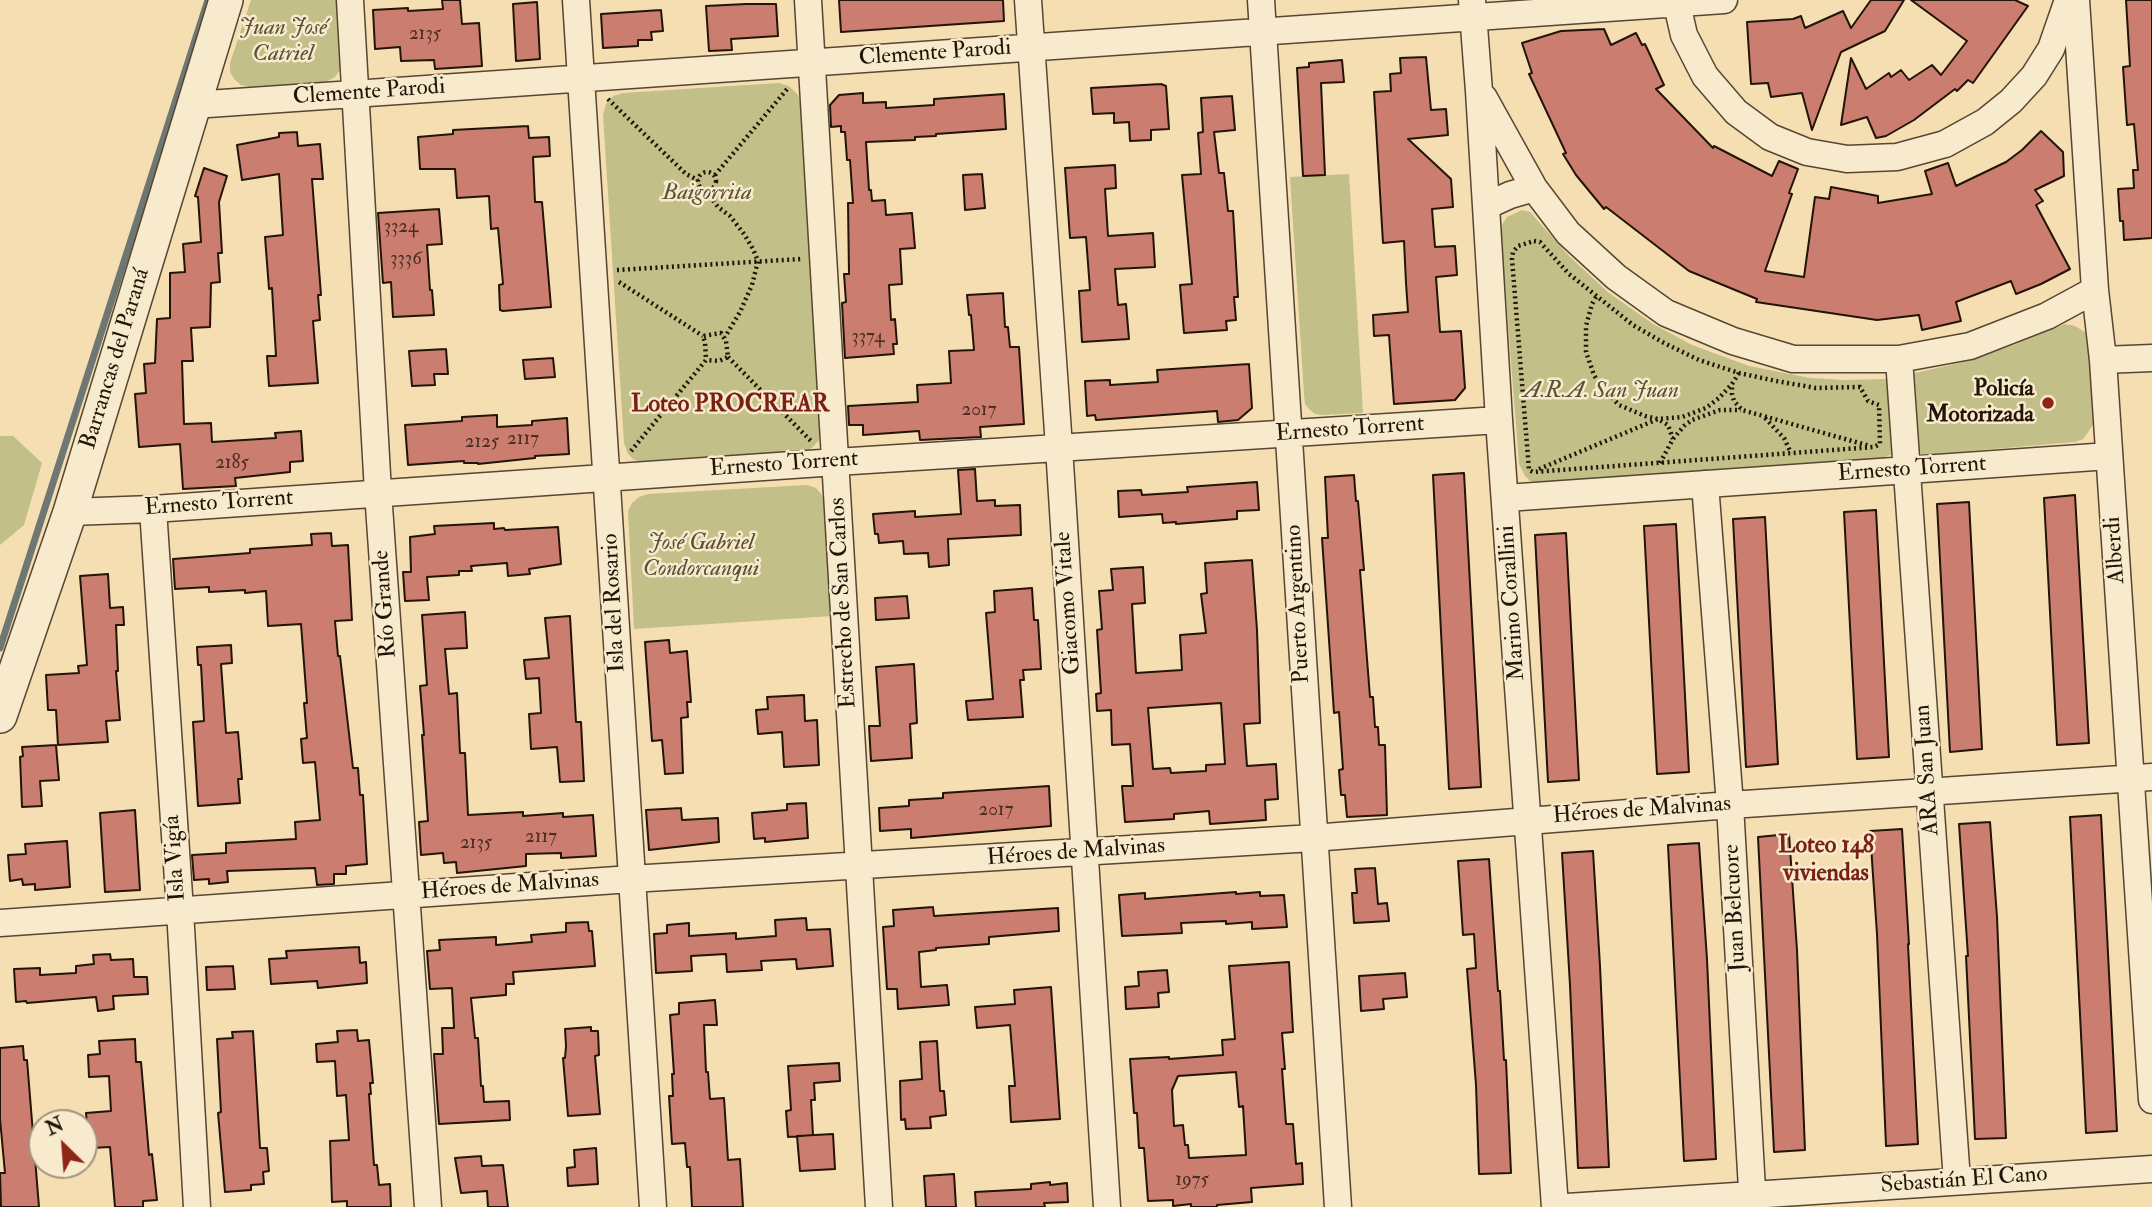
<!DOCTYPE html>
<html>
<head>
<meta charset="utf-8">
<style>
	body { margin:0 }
	#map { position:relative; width:2152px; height:1207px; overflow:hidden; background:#f4deb2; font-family:"IM FELL Double Pica",serif }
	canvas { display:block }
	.north { position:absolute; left:28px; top:1109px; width:70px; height:70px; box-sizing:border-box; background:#f8eacd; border:2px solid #a2947e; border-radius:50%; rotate:335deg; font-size:19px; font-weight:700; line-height:28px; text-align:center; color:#221407 }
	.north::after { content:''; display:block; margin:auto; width:24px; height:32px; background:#8f2418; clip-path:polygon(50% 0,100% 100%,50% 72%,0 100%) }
</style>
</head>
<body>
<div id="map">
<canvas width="2152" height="1207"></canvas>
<div class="north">N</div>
</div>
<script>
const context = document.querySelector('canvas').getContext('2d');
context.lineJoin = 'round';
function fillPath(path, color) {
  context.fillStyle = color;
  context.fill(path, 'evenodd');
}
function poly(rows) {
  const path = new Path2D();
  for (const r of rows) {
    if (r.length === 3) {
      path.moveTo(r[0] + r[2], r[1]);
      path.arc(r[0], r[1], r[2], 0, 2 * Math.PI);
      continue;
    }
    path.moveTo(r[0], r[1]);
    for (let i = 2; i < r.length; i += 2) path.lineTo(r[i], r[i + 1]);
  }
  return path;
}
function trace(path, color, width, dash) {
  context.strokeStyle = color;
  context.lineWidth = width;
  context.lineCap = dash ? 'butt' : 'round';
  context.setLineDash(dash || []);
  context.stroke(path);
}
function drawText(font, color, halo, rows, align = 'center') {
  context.font = font + ' "IM FELL Double Pica",serif';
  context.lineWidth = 5;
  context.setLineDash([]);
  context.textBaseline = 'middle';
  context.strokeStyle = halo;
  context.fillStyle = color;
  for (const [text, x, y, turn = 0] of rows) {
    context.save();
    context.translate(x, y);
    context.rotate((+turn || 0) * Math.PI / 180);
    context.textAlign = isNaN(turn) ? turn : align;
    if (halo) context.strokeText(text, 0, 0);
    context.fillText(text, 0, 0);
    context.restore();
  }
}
const green = poly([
	[251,0,338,0,342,61,340,70,335,77,324,83,249,87,241,85,235,80,230,72,230,63],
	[779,83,789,86,798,95,801,105,820,429,819,440,812,448,801,453,640,462,633,459,628,454,624,443,603,115,606,104,613,96,623,93],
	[1349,174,1363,413,1322,415,1315,414,1309,409,1305,404,1304,394,1290,177],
	[1522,210,1530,212,1570,257,1609,293,1653,324,1692,345,1749,366,1810,378,1844,380,1886,379,1892,385,1894,453,1883,458,1543,484,1530,481,1525,476,1519,464,1501,234,1502,225,1507,217],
	[2065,324,2075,326,2085,332,2089,343,2094,417,2093,425,2083,439,2075,442,1923,455,1919,452,1910,380,1915,373,1968,361,2014,345],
	[0,436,13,436,42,463,24,525,0,545],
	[807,485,816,488,822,495,826,503,832,616,634,629,628,511,632,503,639,497,648,494]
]);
const stream = poly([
	[0,648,208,0]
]);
const building = poly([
	[442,0,460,0,462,24,479,23,482,66,435,69,434,60,401,61,400,47,375,49,373,10,408,8,408,11,443,9,442,0],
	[839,0,1003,0,1004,21,841,32,839,0],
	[1871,0,1904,0,1885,31,1841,52,1812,130,1802,93,1771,97,1768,83,1751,84,1747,22,1793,19,1801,16,1805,28,1843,11,1851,28,1871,0],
	[1911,0,2015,0,2028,6,1973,83,1968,80,1957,91,1955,89,1914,120,1886,136,1876,138,1867,117,1841,125,1851,58,1866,89,1889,73,1891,77,1901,70,1909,80,1932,65,1941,75,1967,41,1911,0],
	[2126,0,2152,0,2152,238,2124,240,2123,221,2120,221,2118,189,2134,188,2133,170,2138,170,2134,124,2127,125,2123,67,2130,66,2126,0],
	[537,2,540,59,516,61,513,4,537,2],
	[746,4,776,4,778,36,731,39,732,50,709,51,706,6,746,4],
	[661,10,663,31,651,32,652,40,638,40,638,46,603,48,601,14,661,10],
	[1604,29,1611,45,1636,33,1642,45,1645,44,1664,85,1656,89,1713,148,1714,146,1772,176,1779,161,1798,169,1789,193,1792,194,1765,271,1804,277,1815,197,1829,199,1831,187,1878,196,1878,203,1932,194,1925,171,1948,163,1956,186,2006,162,2022,150,2041,131,2063,152,2064,176,2035,190,2043,201,2036,205,2070,269,2041,284,2016,294,2011,281,1956,302,1961,321,1922,330,1919,315,1877,320,1756,302,1757,299,1689,271,1606,207,1604,209,1576,175,1563,154,1566,153,1529,74,1532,73,1522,43,1561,31,1604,29],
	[1426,57,1431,110,1446,109,1448,135,1408,139,1451,179,1453,207,1432,209,1435,247,1455,246,1457,275,1436,277,1440,332,1461,331,1465,388,1455,400,1394,404,1389,335,1374,336,1373,315,1408,312,1406,283,1404,241,1383,243,1374,92,1391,91,1390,74,1401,73,1400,58,1426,57],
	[1342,60,1344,82,1321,83,1325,175,1303,176,1297,68,1309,67,1309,63,1342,60],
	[1161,84,1166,86,1169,129,1151,130,1151,140,1130,141,1129,122,1114,123,1114,113,1093,114,1091,88,1161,84],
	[863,93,863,103,886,102,886,108,934,105,934,99,1004,94,1006,129,936,134,936,136,915,137,915,140,866,142,869,190,871,190,872,201,885,200,886,215,912,213,915,248,900,249,902,284,889,285,891,320,895,319,897,344,893,344,894,354,845,358,842,303,846,302,844,274,849,274,848,203,853,203,850,160,847,160,845,132,841,132,841,126,831,127,830,105,839,95,863,93],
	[1232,96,1235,130,1214,132,1219,173,1224,173,1228,211,1233,211,1238,297,1234,297,1236,320,1226,321,1227,330,1184,333,1180,285,1192,284,1182,175,1201,174,1198,133,1203,132,1201,98,1232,96],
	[528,126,529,138,549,137,550,156,533,157,535,202,542,202,551,307,503,311,500,310,499,285,503,284,498,228,491,229,489,196,457,198,455,169,420,169,418,137,453,134,453,130,528,126],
	[297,132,298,146,320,144,323,179,312,179,321,295,318,295,320,320,313,321,318,383,269,386,267,356,276,356,272,288,269,289,265,237,283,235,279,174,242,180,237,145,279,137,279,133,297,132],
	[1115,165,1116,188,1105,189,1108,236,1153,233,1155,267,1115,269,1118,305,1126,304,1129,339,1082,342,1079,291,1090,290,1086,237,1070,238,1065,168,1115,165],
	[204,168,227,176,219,202,222,253,218,253,220,282,211,283,210,327,191,328,193,361,182,361,184,424,211,423,212,442,276,438,275,433,301,431,303,461,290,462,290,472,235,478,236,486,183,489,180,444,139,447,135,394,146,393,144,364,155,363,157,319,170,318,170,273,185,272,183,244,201,242,198,197,195,196,204,168],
	[982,174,985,208,965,210,963,175,982,174],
	[439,209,442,244,427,245,430,290,432,290,434,315,393,317,391,282,383,283,378,213,439,209],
	[1003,293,1005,327,1008,327,1010,347,1019,347,1024,424,980,427,981,437,920,440,919,431,863,435,863,425,849,425,848,406,918,402,917,385,951,383,949,351,974,350,971,315,969,315,967,295,1003,293],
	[446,349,448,374,434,374,435,385,412,386,409,351,446,349],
	[553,358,555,377,525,379,523,360,553,358],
	[1249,364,1252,408,1238,420,1218,422,1217,411,1096,420,1095,415,1087,416,1085,381,1110,380,1110,385,1158,382,1157,370,1249,364],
	[497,415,497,427,532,425,532,421,567,418,569,454,535,456,535,458,478,464,478,463,464,463,464,461,408,465,405,425,462,421,462,417,497,415],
	[975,469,977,501,995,500,995,506,1020,505,1021,535,948,539,949,565,929,567,928,553,904,554,903,541,879,543,878,534,875,534,873,514,915,511,915,517,961,514,958,470,975,469],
	[1464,473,1481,787,1449,789,1433,475,1464,473],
	[1354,475,1356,501,1358,501,1364,570,1360,570,1370,697,1373,697,1375,727,1378,727,1379,745,1385,745,1387,815,1347,817,1345,795,1341,795,1339,770,1343,769,1339,712,1334,713,1322,538,1328,538,1325,477,1354,475],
	[1257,482,1259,510,1237,511,1237,519,1176,524,1176,522,1163,523,1162,514,1119,517,1118,491,1141,490,1142,495,1188,492,1187,487,1257,482],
	[2075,495,2089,743,2057,745,2044,498,2075,495],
	[1969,502,1982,749,1950,752,1937,504,1969,502],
	[1876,510,1889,757,1857,759,1844,512,1876,510],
	[1765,517,1778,764,1746,767,1733,519,1765,517],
	[494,523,494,529,504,528,505,530,558,527,561,564,529,569,530,574,508,576,507,563,471,566,472,571,459,571,459,575,427,577,429,600,405,601,403,572,411,572,410,537,435,534,434,526,494,523],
	[1676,524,1689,772,1657,774,1644,526,1676,524],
	[331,533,332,546,348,545,352,620,335,621,338,656,340,656,353,768,358,768,360,795,363,795,367,864,346,866,346,874,334,874,334,884,317,885,315,868,227,871,228,882,209,884,209,879,194,880,192,855,226,853,226,843,296,839,295,822,320,820,315,762,303,763,301,739,307,738,304,703,307,703,301,624,268,626,266,591,245,593,245,590,209,592,209,587,175,589,173,559,250,553,250,549,312,545,311,534,331,533],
	[1566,533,1579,780,1548,782,1535,535,1566,533],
	[1252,560,1257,630,1260,723,1244,724,1247,766,1276,764,1278,799,1265,800,1266,820,1210,824,1209,811,1174,814,1174,819,1125,822,1122,786,1133,786,1130,744,1112,745,1111,710,1097,711,1096,694,1101,693,1097,630,1102,629,1099,591,1113,590,1111,569,1143,567,1145,603,1132,604,1136,673,1182,670,1180,635,1206,633,1201,594,1207,593,1205,563,1252,560],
	[1221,703,1225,764,1206,765,1206,771,1171,773,1170,768,1153,769,1148,708,1221,703],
	[108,574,110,608,123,607,124,625,116,625,118,671,116,671,120,720,106,721,108,742,58,745,56,710,48,710,46,675,79,673,78,666,87,665,80,576,108,574],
	[1032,588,1034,620,1038,620,1041,669,1023,670,1024,680,1020,680,1023,717,968,720,966,701,993,699,986,613,995,612,994,591,1032,588],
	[907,596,909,618,876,620,875,598,907,596],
	[465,612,467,648,445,649,449,694,457,693,460,753,465,753,468,815,523,812,523,816,563,813,563,817,593,815,596,856,561,858,561,853,526,854,526,866,457,873,456,862,444,863,443,853,421,855,419,822,428,821,422,735,424,735,420,686,427,685,422,615,465,612],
	[570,616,576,722,581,722,584,781,560,782,557,747,531,749,529,714,541,713,539,678,526,679,524,660,549,658,545,618,570,616],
	[669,640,670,653,687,651,691,702,687,702,688,717,681,718,683,773,665,774,662,740,652,741,645,642,669,640],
	[231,645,232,663,221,664,226,733,238,732,242,779,238,779,240,803,198,806,193,722,204,721,201,665,198,665,197,647,231,645],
	[914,664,917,723,910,724,912,758,871,761,869,726,880,726,876,667,914,664],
	[804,695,805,721,817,720,819,765,784,767,782,732,758,734,756,710,768,709,767,697,804,695],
	[56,745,59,780,40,781,42,806,22,807,20,757,23,756,22,747,56,745],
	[1049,786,1051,826,911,838,911,829,880,831,879,808,909,806,909,800,943,798,943,793,1049,786],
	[806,803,808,838,765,842,765,838,754,839,752,813,787,810,787,804,806,803],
	[681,808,682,820,718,818,719,842,649,850,646,810,681,808],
	[135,810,140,890,105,892,100,813,135,810],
	[2101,815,2117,1131,2086,1133,2070,817,2101,815],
	[1990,822,1997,917,2006,1138,1975,1139,1966,956,1968,956,1959,824,1990,822],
	[1902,829,1909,944,1908,944,1918,1144,1886,1146,1877,934,1870,831,1902,829],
	[1789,834,1797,950,1805,1150,1774,1152,1758,837,1789,834],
	[67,841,70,887,35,890,35,884,23,885,22,879,10,881,8,855,26,854,25,844,67,841],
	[1699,843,1707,959,1716,1159,1684,1161,1668,845,1699,843],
	[1593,851,1600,966,1609,1167,1578,1168,1570,985,1562,853,1593,851],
	[1489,859,1498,991,1500,991,1504,1060,1506,1060,1511,1173,1479,1174,1476,1085,1467,969,1476,968,1474,934,1463,935,1458,861,1489,859],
	[1375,868,1378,904,1387,903,1389,921,1354,923,1352,893,1357,893,1355,869,1375,868],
	[1236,892,1236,894,1260,892,1260,896,1284,895,1287,927,1252,929,1252,922,1226,924,1226,921,1181,923,1182,933,1122,936,1119,895,1145,893,1145,899,1236,892],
	[933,907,934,916,1058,908,1059,931,989,937,989,944,936,948,936,950,919,952,921,987,947,985,949,1005,898,1009,897,989,887,989,883,927,894,926,893,910,933,907],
	[806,918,807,930,830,929,833,966,797,969,796,959,761,961,762,970,727,972,726,954,691,956,692,971,656,973,654,934,667,933,667,925,689,923,689,936,736,933,736,939,776,936,775,920,806,918],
	[588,922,589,931,592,931,595,966,513,972,514,984,506,984,506,995,471,998,475,1038,478,1038,481,1086,483,1086,484,1102,509,1101,510,1120,439,1124,434,1054,443,1054,442,1028,454,1028,452,988,430,989,427,951,440,950,439,940,496,937,496,945,532,942,531,935,566,932,566,923,588,922],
	[359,947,360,963,366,962,367,983,318,988,317,981,271,984,269,959,287,958,286,951,359,947],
	[110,954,111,960,133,959,134,977,147,977,148,994,113,996,114,1009,98,1011,96,997,27,1003,26,1001,16,1002,14,969,40,968,40,975,76,973,76,966,94,964,93,955,110,954],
	[1289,962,1293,1032,1282,1033,1285,1069,1282,1069,1286,1124,1293,1124,1296,1164,1302,1163,1303,1184,1251,1188,1252,1202,1217,1205,1217,1207,1191,1207,1191,1204,1173,1206,1173,1200,1148,1201,1144,1148,1139,1148,1137,1113,1134,1113,1130,1059,1169,1057,1169,1059,1223,1055,1222,1040,1235,1039,1229,966,1289,962],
	[1236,1072,1239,1107,1243,1106,1246,1155,1189,1158,1188,1145,1185,1145,1183,1125,1174,1126,1172,1090,1178,1076,1236,1072],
	[233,966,235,989,207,990,206,967,233,966],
	[1167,970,1169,992,1158,993,1159,1007,1126,1009,1125,987,1139,986,1138,972,1167,970],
	[1405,973,1407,997,1383,999,1384,1009,1361,1011,1359,976,1405,973],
	[1051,987,1060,1119,1011,1122,1009,1086,1015,1086,1010,1025,977,1028,975,1007,1015,1004,1014,990,1051,987],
	[715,1000,717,1025,704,1025,706,1072,708,1072,710,1099,724,1098,728,1160,740,1159,743,1207,692,1207,690,1167,687,1167,685,1143,672,1144,669,1096,673,1096,672,1074,674,1074,670,1015,679,1014,679,1003,715,1000],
	[591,1027,591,1031,598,1031,599,1055,595,1056,600,1114,568,1116,563,1058,565,1058,566,1046,565,1029,591,1027],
	[357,1030,358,1041,369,1040,373,1083,370,1083,371,1094,369,1094,374,1165,377,1165,379,1185,390,1184,391,1207,347,1207,347,1201,332,1202,330,1141,349,1140,346,1095,337,1096,335,1061,317,1062,316,1044,338,1042,337,1031,357,1030],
	[253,1031,260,1148,267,1148,269,1171,263,1172,264,1184,251,1185,251,1190,225,1192,218,1113,221,1112,217,1039,233,1038,232,1032,253,1031],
	[135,1039,136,1062,141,1062,149,1155,152,1154,157,1200,143,1201,143,1207,115,1207,110,1147,91,1148,91,1137,88,1137,86,1113,111,1111,109,1076,89,1077,88,1055,100,1054,99,1041,135,1039],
	[937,1041,940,1091,944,1091,946,1115,930,1117,931,1128,906,1129,905,1119,901,1120,900,1081,922,1079,920,1042,937,1041],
	[23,1046,24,1060,27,1060,39,1207,1,1207,0,1173,5,1173,0,1119,0,1048,23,1046],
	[839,1063,840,1081,814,1083,815,1100,811,1100,813,1135,788,1137,786,1111,791,1110,788,1066,839,1063],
	[833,1134,835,1169,800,1171,797,1136,833,1134],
	[596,1148,598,1184,568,1186,567,1168,575,1167,574,1150,596,1148],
	[481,1156,482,1166,503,1165,508,1207,488,1207,487,1191,461,1193,455,1158,481,1156],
	[954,1174,956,1207,926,1207,924,1176,954,1174],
	[1050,1182,1050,1185,1067,1183,1068,1202,1044,1203,1045,1207,976,1207,975,1192,1031,1189,1031,1184,1050,1182]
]);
const path = poly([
	[608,99,686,174,698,180],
	[707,181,9],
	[715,175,788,88],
	[710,190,712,199,718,207,730,216,744,234,753,249,758,261,752,285,740,312,725,337],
	[1534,241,1540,242,1569,274,1633,325,1664,343,1699,360,1739,373,1776,381,1816,388,1860,387,1868,401,1879,405,1880,444,1874,447,1533,472,1529,470,1512,259,1513,252,1518,246,1534,241],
	[617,270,801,259],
	[619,282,703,336],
	[1596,297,1592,304,1586,326,1586,352,1594,375,1600,385,1619,405,1645,416,1658,419,1682,417,1706,408,1719,398,1732,384],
	[728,357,811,441],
	[1739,373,1732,384,1732,394,1734,401,1742,410,1870,446],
	[1765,418,1784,438,1791,453],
	[631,451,706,360,705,342,703,336,721,333,726,341,728,357,719,361,706,360],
	[1660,463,1673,439,1684,426,1692,420,1720,410,1741,410],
	[1539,469,1658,419,1668,425,1673,439]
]);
const minor = poly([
	[350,0,378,492,428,1207],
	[576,0,653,1207],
	[808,0,879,1207],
	[1028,0,1059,447,1107,1207],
	[1261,0,1338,1207],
	[1472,0,1479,91,1499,420,1555,1207],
	[1676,0,1684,35,1705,76,1736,112,1770,137,1807,152,1847,159,1897,157,1945,144,1985,122,2011,101,2034,76,2051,49,2068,0],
	[2076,0,2095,290,2103,360,2152,1100],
	[1484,98,1534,188,1568,233,1616,277,1666,313,1733,341,1793,359,1899,359,1970,346,2047,316,2095,290],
	[193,105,1724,0],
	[1486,206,1510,195,1534,188],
	[1899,359,1957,1181],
	[2103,360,2152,358],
	[1705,484,1730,805,1753,1207],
	[1506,498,2109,456],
	[153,509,180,910,197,1207],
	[70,512,153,509,836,462,1499,420],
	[0,923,631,879,1313,838,1730,805,2152,777],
	[1567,1207,2152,1169]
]);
const tertiary = poly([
	[0,716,70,512,226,0]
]);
const markers = [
	[2048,403,7,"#8f2418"]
];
const numberNames = [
	["2135",425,35],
	["3324",401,228],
	["3336",406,260],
	["3374",868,338],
	["2017",979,411],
	["2117",523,440],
	["2125",482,443],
	["2185",232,464],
	["2017",996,811],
	["2117",541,838],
	["2135",476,844],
	["1975",1192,1181]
];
const parkNames = [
	["Juan José",283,29],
	["Catriel",283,55],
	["Baigorrita",707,194],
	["A.R.A. San Juan",1601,392],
	["José Gabriel",701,544],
	["Condorcanqui",701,570]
];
const streetNames = [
	["Clemente Parodi",935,54,-4],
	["Clemente Parodi",369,93,-4],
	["Barrancas del Paraná",116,359,-73],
	["Ernesto Torrent",1350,430,-4],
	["Ernesto Torrent",784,465,-4],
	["Ernesto Torrent",1912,470,-4],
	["Ernesto Torrent",219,504,-4],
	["Alberdi",2116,550,-94],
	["Isla del Rosario",615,603,-93],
	["Estrecho de San Carlos",844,603,-93],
	["Giacomo Vitale",1069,603,-94],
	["Marino Corallini",1513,603,-94],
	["Río Grande",386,604,-94],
	["Puerto Argentino",1299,604,-93],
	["ARA San Juan",1928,770,-94],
	["Héroes de Malvinas",1642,811,-4],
	["Héroes de Malvinas",1076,853,-4],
	["Isla Vigía",176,858,-94],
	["Héroes de Malvinas",510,887,-4],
	["Juan Belcuore",1736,908,-93],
	["Sebastián El Cano",1964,1181,-4]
];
const poiNames = [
	["Policía",2034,390],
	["Motorizada",2034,416]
];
const neighbourhoodNames = [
	["Loteo PROCREAR",730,406],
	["Loteo 148",1826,847],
	["viviendas",1826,875]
];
fillPath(green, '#c2bf88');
trace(stream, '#6f7772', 7);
fillPath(building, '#cb7d6f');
trace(building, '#221407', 2);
trace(minor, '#564632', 29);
trace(tertiary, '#564632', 36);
trace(path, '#221407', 4.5, [2, 3.5]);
trace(minor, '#f8eacd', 26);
trace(tertiary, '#f8eacd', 33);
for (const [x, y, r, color] of markers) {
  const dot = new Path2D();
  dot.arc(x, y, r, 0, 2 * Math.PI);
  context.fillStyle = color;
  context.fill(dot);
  trace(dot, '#f8eacd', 2.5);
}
drawText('19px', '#4c2e21', null, numberNames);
drawText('italic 23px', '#5a5034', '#f8eacd', parkNames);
drawText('23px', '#221407', '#f8eacd', streetNames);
drawText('bold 23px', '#221407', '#f8eacd', poiNames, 'right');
drawText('bold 24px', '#7a1f14', '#f8eacd', neighbourhoodNames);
</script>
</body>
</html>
